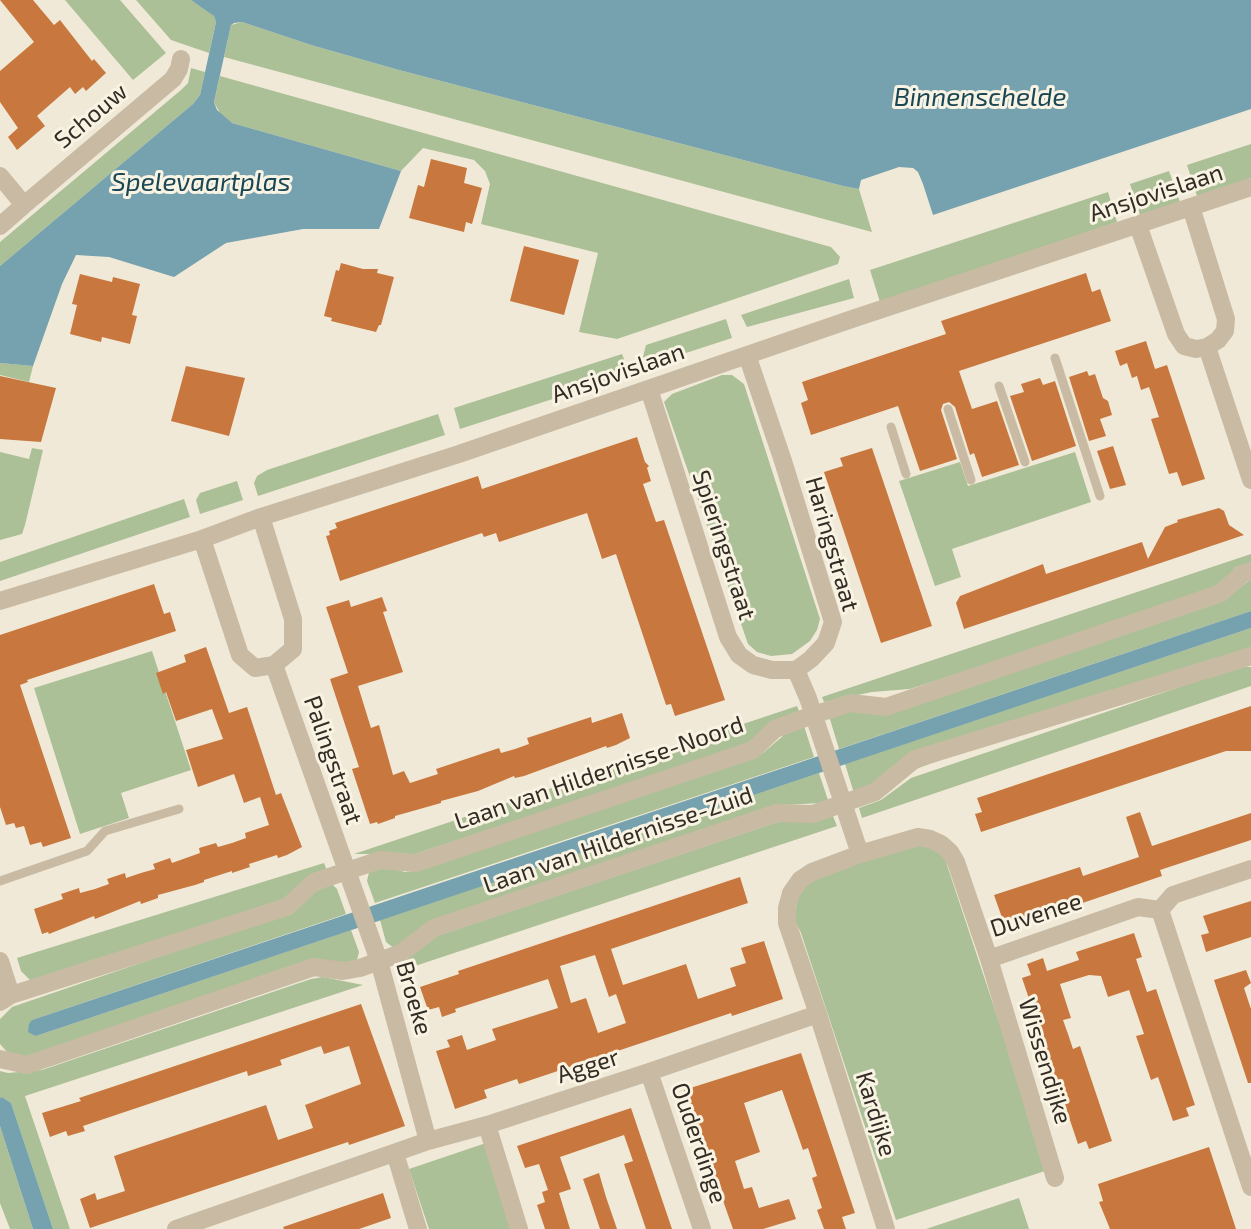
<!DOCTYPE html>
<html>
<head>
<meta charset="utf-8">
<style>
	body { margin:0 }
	canvas { display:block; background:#f1e9d7 }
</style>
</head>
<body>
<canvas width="1251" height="1229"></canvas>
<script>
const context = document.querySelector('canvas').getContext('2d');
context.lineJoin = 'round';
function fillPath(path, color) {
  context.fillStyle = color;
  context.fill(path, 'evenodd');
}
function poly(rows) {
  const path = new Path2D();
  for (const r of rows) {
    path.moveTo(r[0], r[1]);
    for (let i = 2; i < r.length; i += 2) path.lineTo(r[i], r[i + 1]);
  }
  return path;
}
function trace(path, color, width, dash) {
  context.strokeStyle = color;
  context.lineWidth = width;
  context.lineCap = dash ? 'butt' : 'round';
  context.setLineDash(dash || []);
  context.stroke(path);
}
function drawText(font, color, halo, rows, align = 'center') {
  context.font = font + ' "Exo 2",sans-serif';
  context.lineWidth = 6;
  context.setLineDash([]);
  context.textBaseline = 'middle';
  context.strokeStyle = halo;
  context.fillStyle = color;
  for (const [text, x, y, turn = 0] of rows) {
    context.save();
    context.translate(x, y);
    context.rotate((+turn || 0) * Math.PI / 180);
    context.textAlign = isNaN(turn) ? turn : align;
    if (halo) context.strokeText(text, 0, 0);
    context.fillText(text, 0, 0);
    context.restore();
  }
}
const green = poly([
	[65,0,120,0,166,53,133,80],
	[136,0,191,0,207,10,214,16,216,22,209,53,171,40],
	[242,22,311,45,399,70,843,186,859,189,872,232,224,57,231,25],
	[191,68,205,72,200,95,193,104,0,266,0,242,181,90,188,83],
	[220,76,831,247,840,257,838,264,617,339,579,332,598,253,481,224,490,184,485,171,474,160,423,148,401,171,232,123,221,115,214,102],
	[1251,144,1251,178,1197,196,1187,165],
	[1169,171,1180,202,1140,215,1130,184],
	[1108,192,1117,222,880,302,870,270],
	[849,279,854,298,747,327,741,315],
	[726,319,732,338,646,366,643,357,646,345],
	[622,354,630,374,460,429,454,408],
	[0,363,33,366,29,382,0,375],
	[722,375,732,375,744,384,820,619,817,630,810,641,792,654,771,656,757,652,748,644,664,402,672,394],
	[438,414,445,435,258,496,254,483,257,476,267,470],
	[32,448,43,450,25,525,22,534,0,540,0,452,29,459],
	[1075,452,1091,502,952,549,961,577,935,586,899,481,960,462,968,486],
	[237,481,243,500,200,514,196,500,200,493],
	[184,499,190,517,0,581,0,562],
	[1251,554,1251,563,1236,567,1215,591,910,689,872,692,824,702,822,697],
	[1251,579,1251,611,839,749,829,716,853,709,881,714,1224,600],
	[1251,628,1251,648,1227,655,856,791,853,790,845,764],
	[152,651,191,770,121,793,129,818,80,834,34,688],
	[1245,667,1251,667,1251,686,862,818,859,808,881,800,911,778,1224,672],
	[797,706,799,711,744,745,415,854,354,854],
	[804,726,814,757,375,903,367,881,369,872,388,867,405,872,420,870,749,760,763,753,784,735],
	[819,773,828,800,821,803,784,805,395,949,386,942,380,920],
	[833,816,837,826,400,971,397,966,437,936,784,820],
	[919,843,940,853,946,862,1048,1170,896,1220,801,933,794,919,799,894,806,884,818,877],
	[324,863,327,871,290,897,31,981,21,971,17,958],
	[332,884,337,889,346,914,32,1020,36,1036,351,930,359,952,357,960,29,1058,7,1052,0,1044,0,1019,12,1007,292,911,310,894],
	[323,977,363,985,25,1096,70,1229,53,1229,11,1103,2,1097,0,1098,0,1071,8,1073,42,1070,311,979],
	[0,1126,33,1229,10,1229,0,1203],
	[486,1143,512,1229,429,1229,409,1169],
	[1019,1198,1029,1229,926,1229]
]);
const water = poly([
	[191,0,1251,0,1251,109,933,215,923,184,918,172,913,168,899,167,861,180,859,189,843,186,399,70,311,45,242,22,234,23,231,25,214,102,217,110,232,123,401,171,379,229,303,229,226,243,174,277,109,257,76,255,62,284,33,366,0,363,0,266,193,104,200,95,216,22,214,16],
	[1251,611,1251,628,36,1036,28,1032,29,1024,32,1020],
	[2,1097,11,1103,53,1229,33,1229,0,1126,0,1098]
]);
const building = poly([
	[0,0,33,0,54,25,60,20,92,61,94,59,106,73,86,91,83,87,75,94,70,87,37,116,45,126,17,150,8,137,18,128,0,102,0,71,34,42],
	[431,159,467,168,464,183,482,188,472,224,466,222,464,232,409,218,418,185,424,187],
	[524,246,579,260,564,315,510,301],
	[341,263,363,269,378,269,377,273,394,277,381,325,379,325,376,332,331,321,332,318,324,316,336,270,339,271],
	[1086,273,1092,292,1100,289,1111,321,959,371,972,409,997,401,1019,465,982,477,974,453,970,455,955,407,949,402,943,404,941,410,957,459,920,471,898,406,811,435,801,403,808,400,802,382,946,334,941,321],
	[80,274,112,282,113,277,140,284,132,315,137,316,130,344,102,337,101,342,70,334,77,305,72,304],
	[1146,341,1155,369,1167,365,1205,479,1182,486,1177,472,1169,474,1151,419,1159,417,1149,387,1141,390,1137,376,1132,378,1127,363,1120,366,1115,351],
	[186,366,245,378,229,436,171,421],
	[1087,371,1089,376,1095,374,1103,398,1108,401,1112,415,1100,419,1106,436,1089,441,1069,377],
	[0,376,56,388,41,442,0,439],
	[1040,378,1043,385,1055,381,1076,446,1032,461,1010,396,1024,392,1021,384],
	[637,437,645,462,649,466,647,468,651,481,643,484,656,522,664,520,725,700,675,716,671,704,666,705,616,554,602,559,587,513,499,542,496,533,484,537,482,533,340,581,326,536,330,535,329,531,337,528,335,523,478,476,482,489],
	[1113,446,1126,485,1110,489,1097,451],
	[872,448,932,626,881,643,824,472,843,466,840,458],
	[1219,508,1224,511,1229,525,1244,535,964,629,956,603,960,596,1043,564,1046,574,1142,542,1148,559,1165,527,1178,522,1177,520],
	[154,584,164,614,170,612,176,631,27,680,28,682,20,685,71,838,43,847,41,842,30,845,24,826,16,828,14,823,6,825,0,807,0,635],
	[382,597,387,611,383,612,403,672,358,686,371,728,379,725,393,775,404,771,410,783,438,774,436,769,499,748,501,753,515,749,529,744,527,738,591,717,592,723,622,713,630,738,616,745,607,748,606,746,524,776,515,778,514,776,478,791,441,801,441,803,395,816,395,818,378,824,377,822,370,824,352,769,359,767,330,679,348,673,326,607,349,600,351,607],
	[206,647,229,713,247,707,276,795,281,793,302,847,287,855,278,858,277,855,249,864,250,867,232,873,232,871,204,880,204,882,195,885,158,895,158,898,141,904,140,901,95,919,94,916,49,934,48,932,42,934,34,909,63,899,61,894,79,888,80,893,95,889,109,884,107,879,125,873,126,878,141,873,155,869,153,864,170,858,172,863,200,853,199,848,216,843,218,847,232,843,246,838,245,833,269,825,260,797,244,803,234,774,198,787,186,750,223,739,212,709,176,721,166,692,163,694,156,673,186,662,184,655],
	[1251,706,1251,751,1226,751,981,832,975,814,982,812,977,798],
	[1140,812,1152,846,1251,813,1251,840,1160,870,1162,876,1006,929,994,895,1080,867,1083,876,1139,857,1126,817],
	[740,877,748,903,611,949,623,985,686,964,698,999,736,986,730,968,746,963,741,948,764,941,783,999,732,1016,731,1013,519,1084,517,1079,484,1090,487,1098,455,1109,436,1051,450,1047,447,1040,462,1035,467,1050,496,1040,492,1029,558,1008,548,979,455,1009,456,1012,442,1017,439,1007,428,1010,420,987,459,974,458,971],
	[595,955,609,997,616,994,626,1023,598,1033,586,998,571,1003,560,966],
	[1251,901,1251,937,1206,952,1201,935,1209,933,1203,916],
	[1134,933,1142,957,1136,959,1147,992,1156,989,1195,1105,1186,1108,1189,1116,1173,1121,1158,1077,1151,1080,1136,1036,1144,1034,1129,990,1108,997,1101,976,1089,975,1060,984,1071,1018,1063,1020,1068,1034,1073,1049,1080,1046,1112,1141,1089,1149,1086,1141,1078,1144,1022,978,1031,975,1027,964,1043,958,1047,971,1079,960,1076,952],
	[1246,970,1251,983,1244,988,1251,1009,1251,1083,1248,1083,1214,980],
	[361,1004,405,1126,349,1145,348,1142,90,1228,80,1199,95,1193,97,1200,125,1191,114,1156,266,1105,278,1140,313,1128,305,1105,361,1084,349,1046,324,1054,321,1046,280,1060,282,1065,248,1076,247,1071,83,1126,85,1131,68,1136,66,1131,50,1137,42,1113,81,1101,79,1098],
	[801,1053,855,1213,842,1217,846,1229,824,1229,817,1210,822,1208,812,1178,817,1176,808,1148,803,1150,782,1090,744,1103,760,1152,735,1161,744,1189,752,1187,759,1208,789,1199,796,1219,763,1229,733,1229,684,1090],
	[631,1108,672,1229,646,1229,624,1164,633,1161,624,1135,560,1157,571,1189,559,1193,570,1229,545,1229,537,1205,545,1202,542,1192,548,1190,539,1164,525,1168,517,1146],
	[1209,1147,1236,1229,1110,1229,1099,1202,1103,1201,1098,1184],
	[599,1173,606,1197,617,1229,600,1229,589,1196,583,1179],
	[383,1193,391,1218,359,1229,284,1229,283,1227]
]);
const service = poly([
	[1055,358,1100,496],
	[999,386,1025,462],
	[948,409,971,480],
	[891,427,906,474],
	[0,881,87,851,105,831,179,809]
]);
const minor = poly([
	[0,176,24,205,0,226],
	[24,205,173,79,179,69,181,59],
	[1138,225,1176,334,1184,346,1196,349,1207,347,1218,340,1225,331,1226,319,1191,207],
	[1207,347,1251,480],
	[747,355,783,461,833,622,826,643,811,659,796,670,808,698,860,854],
	[649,389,728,637,739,655,753,665,772,670,796,670],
	[202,539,240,655,255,668,274,665,293,649,293,619,261,517],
	[0,601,202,539,261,517,459,454,855,318,1251,187],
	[274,665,379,961,428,1141],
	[1160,910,1251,1187],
	[989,959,1055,1178],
	[0,961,11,995],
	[0,1002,11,995,287,907,314,882,380,860,416,863,753,750,775,729,813,715,851,703,886,707,1221,593,1242,574,1251,571],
	[818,1014,886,1229],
	[0,1059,27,1065,314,967,343,971,360,968,401,953,434,928,777,813,813,814,875,792,915,759,1251,656],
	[649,1072,702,1229],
	[487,1125,519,1229],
	[395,1153,418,1229],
	[176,1229,428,1141,487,1125,649,1072,818,1014,787,923,787,908,791,893,800,880,812,872,860,854,918,837,930,839,941,844,950,852,956,862,989,959,1138,907,1160,910,1173,895,1251,869]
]);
const streetNames = [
	["Schouw",91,116,-40],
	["Ansjovislaan",1156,193,-18],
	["Ansjovislaan",618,373,-19],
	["Haringstraat",832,544,74],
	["Spieringstraat",724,545,72],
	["Palingstraat",333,760,71],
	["Laan van Hildernisse-Noord",599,773,-19],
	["Laan van Hildernisse-Zuid",618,840,-19],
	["Duvenee",1036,915,-18],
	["Broeke",414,998,74],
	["Wissendijke",1045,1061,73],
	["Agger",588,1066,-18],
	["Kardijke",876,1114,73],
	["Ouderdinge",699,1143,71]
];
const waterNames = [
	["Binnenschelde",980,97],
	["Spelevaartplas",201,182]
];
fillPath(green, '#abc097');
fillPath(water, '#75a2ae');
fillPath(building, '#c8783e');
trace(service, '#c9bba3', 9);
trace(minor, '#c9bba3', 18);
drawText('24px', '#332c25', '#f9f3e3', streetNames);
drawText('italic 26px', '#1a4755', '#f9f3e3', waterNames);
</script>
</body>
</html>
